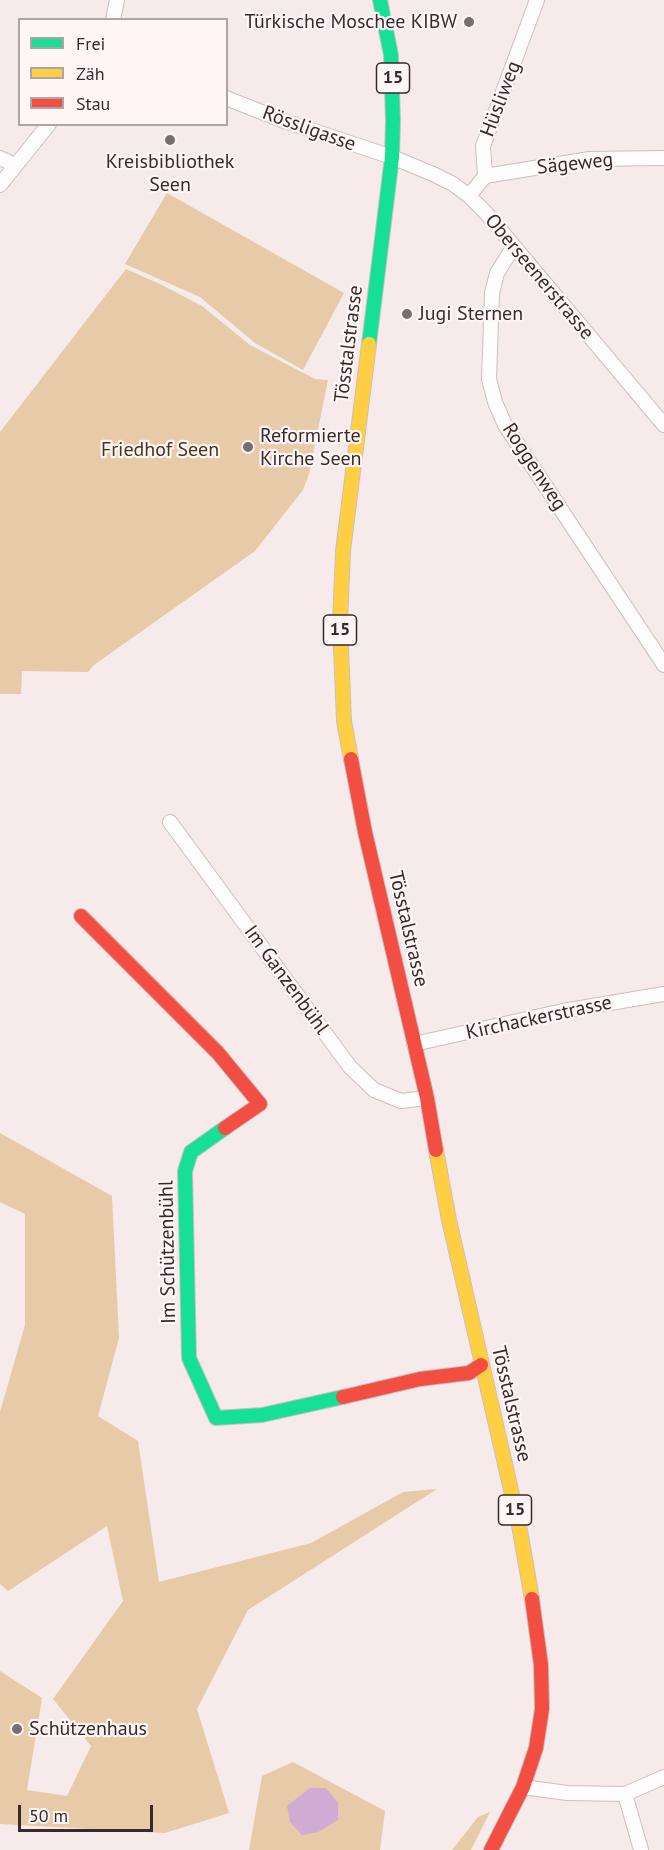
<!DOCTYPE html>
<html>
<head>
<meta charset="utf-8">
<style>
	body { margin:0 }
	#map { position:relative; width:664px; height:1850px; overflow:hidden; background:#f7eaea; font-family:"PT Sans",sans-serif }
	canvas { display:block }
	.legend { position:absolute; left:18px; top:18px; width:210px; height:108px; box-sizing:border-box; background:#fef6f6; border:2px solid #afa4a4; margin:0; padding:8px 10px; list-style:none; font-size:18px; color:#392a2a }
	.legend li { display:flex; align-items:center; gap:12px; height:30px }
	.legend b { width:30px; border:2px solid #afa4a4 }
	.scale { position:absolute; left:18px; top:1805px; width:135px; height:27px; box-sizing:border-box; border:3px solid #392a2a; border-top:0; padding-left:8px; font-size:18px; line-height:21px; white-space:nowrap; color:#392a2a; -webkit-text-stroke:4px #fef6f6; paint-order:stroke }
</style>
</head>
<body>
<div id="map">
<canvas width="664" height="1850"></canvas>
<ul class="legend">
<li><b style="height:8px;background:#16e098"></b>Frei</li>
<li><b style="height:8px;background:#ffcf43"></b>Zäh</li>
<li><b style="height:8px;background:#f24e42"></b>Stau</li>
</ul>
<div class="scale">50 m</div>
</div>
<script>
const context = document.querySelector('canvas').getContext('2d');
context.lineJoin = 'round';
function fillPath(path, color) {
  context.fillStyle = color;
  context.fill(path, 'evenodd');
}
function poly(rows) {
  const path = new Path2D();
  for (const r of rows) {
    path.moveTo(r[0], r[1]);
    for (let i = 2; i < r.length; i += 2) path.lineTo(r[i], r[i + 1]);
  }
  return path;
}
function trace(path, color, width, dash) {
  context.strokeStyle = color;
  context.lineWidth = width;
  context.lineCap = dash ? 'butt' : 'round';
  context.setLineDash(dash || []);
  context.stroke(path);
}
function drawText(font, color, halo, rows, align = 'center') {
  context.font = font + ' "PT Sans",sans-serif';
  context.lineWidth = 4.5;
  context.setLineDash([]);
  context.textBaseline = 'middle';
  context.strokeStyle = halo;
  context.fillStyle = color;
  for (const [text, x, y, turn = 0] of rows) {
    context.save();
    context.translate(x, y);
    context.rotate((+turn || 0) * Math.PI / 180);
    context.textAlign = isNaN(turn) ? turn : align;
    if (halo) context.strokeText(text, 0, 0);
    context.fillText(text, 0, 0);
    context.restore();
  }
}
const green = poly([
	[167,193,344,293,303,370,255,343,200,297,125,264],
	[126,269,160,284,202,306,250,345,315,379,328,380,309,474,303,490,255,551,94,665,88,672,22,671,21,694,0,694,0,432],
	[0,1133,112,1196,119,1338,98,1416,138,1441,159,1582,311,1543,403,1492,437,1489,248,1610,197,1709,229,1813,165,1833,0,1824,0,1671,42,1698,27,1790,67,1796,91,1746,53,1699,123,1601,107,1526,8,1591,0,1584,0,1412,25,1325,25,1214,0,1202],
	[293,1762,385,1811,380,1850,249,1850,262,1776],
	[490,1812,471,1850,452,1850,478,1817]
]);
const water = poly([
	[310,1788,326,1788,338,1803,338,1820,318,1832,302,1835,290,1822,287,1806]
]);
const street = poly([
	[113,20,117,0],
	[226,98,284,121,392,157,433,174,453,184,469,196,486,213,664,425],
	[0,158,15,165],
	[485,176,590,159,664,158],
	[0,185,49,124],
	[469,196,485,176,483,146,537,0],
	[514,246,497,273,492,293,489,379,495,402,505,425,664,665],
	[170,822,350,1067,374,1090,401,1101,427,1098],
	[414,1044,563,1011,664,994],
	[523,1787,567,1793,625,1794,664,1777],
	[625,1794,641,1850]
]);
const fast = poly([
	[369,344,392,157,393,121,391,55,380,0],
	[225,1128,191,1152,185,1171,189,1358,216,1418,262,1415,343,1397]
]);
const slow = poly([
	[351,759,344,721,340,623,343,551,369,344],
	[436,1150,449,1220,519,1525,532,1599]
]);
const jam = poly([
	[351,759,365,832,427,1098,436,1150],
	[81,916,218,1053,260,1104,225,1128],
	[343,1397,420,1379,469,1373,481,1365],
	[491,1850,523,1787,536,1748,542,1709,541,1665,532,1599]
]);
const markers = [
	[469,22,6,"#7c6d6d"],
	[170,140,6,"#7c6d6d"],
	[407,314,6,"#7c6d6d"],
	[248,447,6,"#7c6d6d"],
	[17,1729,6,"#7c6d6d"]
];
const shields = [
	[393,78,33],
	[340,630,33],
	[515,1510,33]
];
const shieldNames = [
	["15",393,78],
	["15",340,630],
	["15",515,1510]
];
const poiNames = [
	["Türkische Moschee KIBW",457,22,"right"],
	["Kreisbibliothek",170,162,"center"],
	["Seen",170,185,"center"],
	["Jugi Sternen",419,314],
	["Reformierte",260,436],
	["Kirche Seen",260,459],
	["Schützenhaus",29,1729]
];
const streetNames = [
	["Hüsliweg",501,99,-69],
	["Rössligasse",309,129,20],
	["Sägeweg",575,164,-6],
	["Oberseenerstrasse",539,277,50],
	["Tösstalstrasse",349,344,-83],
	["Roggenweg",534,467,57],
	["Tösstalstrasse",408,929,77],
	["Im Ganzenbühl",286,980,54],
	["Kirchackerstrasse",539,1018,-12],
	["Im Schützenbühl",168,1252,-91],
	["Tösstalstrasse",511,1404,77]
];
const parkNames = [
	["Friedhof Seen",160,450]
];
fillPath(green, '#e7caa8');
fillPath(water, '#d0abd4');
trace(street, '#ccbfbf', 16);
trace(fast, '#ccbfbf', 16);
trace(slow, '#ccbfbf', 16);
trace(jam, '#ccbfbf', 16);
trace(street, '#fefcfc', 14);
trace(fast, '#16e098', 14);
trace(slow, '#ffcf43', 14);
trace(jam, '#f24e42', 14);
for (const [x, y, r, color] of markers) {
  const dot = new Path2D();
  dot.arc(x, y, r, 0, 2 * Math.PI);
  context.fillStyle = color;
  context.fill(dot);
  trace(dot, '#fef6f6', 2);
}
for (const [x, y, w] of shields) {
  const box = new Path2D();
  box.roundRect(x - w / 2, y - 15, w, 30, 4.5);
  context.fillStyle = '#fef6f6';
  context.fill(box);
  trace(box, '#392a2a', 1.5);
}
drawText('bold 18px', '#392a2a', null, shieldNames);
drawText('20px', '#392a2a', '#fef6f6', poiNames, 'left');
drawText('20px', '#392a2a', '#fef6f6', streetNames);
drawText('20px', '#483517', '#fef6f6', parkNames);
</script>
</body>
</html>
